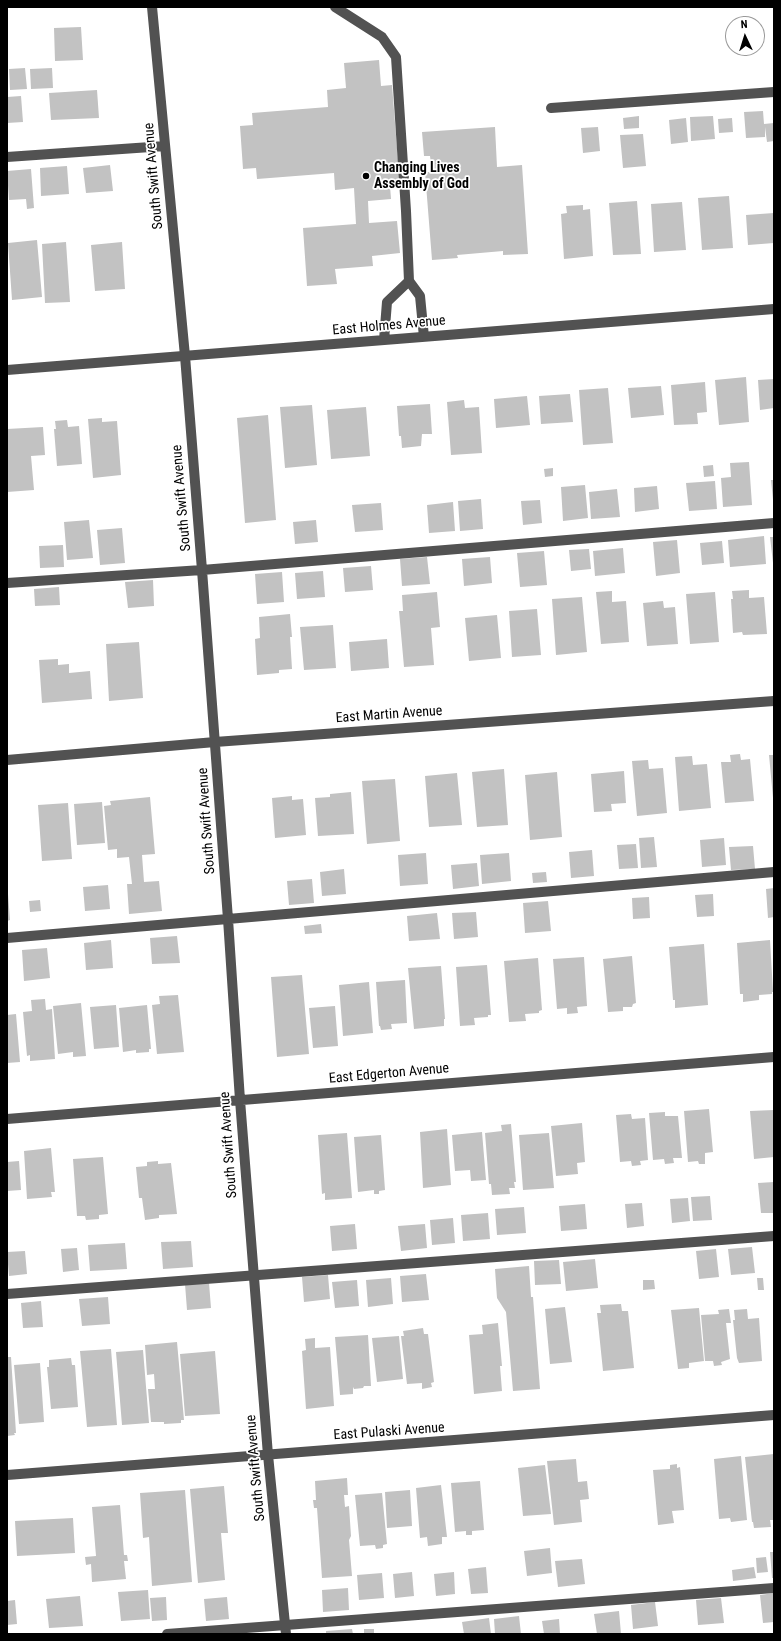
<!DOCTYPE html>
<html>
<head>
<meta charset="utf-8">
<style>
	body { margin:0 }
	#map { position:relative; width:781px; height:1641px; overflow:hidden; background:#fff; font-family:"Roboto Condensed",sans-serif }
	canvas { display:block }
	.frame { position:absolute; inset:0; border:8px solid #000; pointer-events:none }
	.north { position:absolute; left:725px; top:16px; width:40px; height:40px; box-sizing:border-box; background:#fff; border:1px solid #999; border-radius:50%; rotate:356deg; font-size:11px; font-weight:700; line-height:16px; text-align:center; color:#000 }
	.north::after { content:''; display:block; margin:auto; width:14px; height:18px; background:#000; clip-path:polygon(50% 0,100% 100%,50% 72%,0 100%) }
</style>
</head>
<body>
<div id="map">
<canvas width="781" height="1641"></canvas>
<div class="frame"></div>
<div class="north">N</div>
</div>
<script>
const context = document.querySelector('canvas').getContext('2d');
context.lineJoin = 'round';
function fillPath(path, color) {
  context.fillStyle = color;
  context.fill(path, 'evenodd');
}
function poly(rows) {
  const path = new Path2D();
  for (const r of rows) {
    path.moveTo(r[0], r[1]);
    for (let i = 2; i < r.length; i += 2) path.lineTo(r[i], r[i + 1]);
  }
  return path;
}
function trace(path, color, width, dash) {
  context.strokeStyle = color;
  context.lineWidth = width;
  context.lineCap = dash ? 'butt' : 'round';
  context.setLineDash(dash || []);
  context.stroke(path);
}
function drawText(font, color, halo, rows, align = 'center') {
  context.font = font + ' "Roboto Condensed",sans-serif';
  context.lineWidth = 3.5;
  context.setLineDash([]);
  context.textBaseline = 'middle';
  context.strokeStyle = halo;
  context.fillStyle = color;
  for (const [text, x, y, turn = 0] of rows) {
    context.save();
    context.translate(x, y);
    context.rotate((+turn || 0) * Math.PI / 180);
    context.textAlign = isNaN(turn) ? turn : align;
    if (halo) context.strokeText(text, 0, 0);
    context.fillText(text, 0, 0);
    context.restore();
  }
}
const building = poly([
	[81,27,83,60,55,61,54,28],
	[379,60,381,86,392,85,400,186,390,186,391,199,368,201,369,223,397,221,400,253,372,256,373,266,335,269,337,284,307,286,303,228,356,224,354,188,335,190,334,173,257,179,256,168,243,169,240,126,253,125,252,113,328,107,327,90,346,88,344,63],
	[25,68,27,89,10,90,9,69],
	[52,68,53,88,31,89,30,69],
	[97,90,99,118,51,120,49,93],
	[21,96,23,122,7,123,7,97],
	[763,111,764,124,774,123,774,141,767,142,765,127,765,137,746,138,744,112],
	[639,116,639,128,624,129,623,118],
	[713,116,715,139,691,141,690,117],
	[686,118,688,142,671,144,669,120],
	[732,118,733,132,719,133,718,119],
	[495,127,497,167,522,165,528,254,503,255,503,251,457,255,458,258,432,260,425,172,432,172,430,156,424,156,422,132],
	[598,127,600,151,583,153,581,128],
	[643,134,646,166,623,168,620,135],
	[110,165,113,191,86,193,83,168],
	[67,166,69,194,41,196,40,168],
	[31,169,34,208,27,209,26,199,9,200,7,171],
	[729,196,733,248,702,250,698,198],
	[637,201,641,254,613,255,609,203],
	[682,202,686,250,654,252,651,204],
	[583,205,583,210,590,209,593,256,564,259,561,214,567,213,566,206],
	[774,213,774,243,748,245,746,215],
	[37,240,42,297,12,300,8,243],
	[66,242,70,302,45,303,42,244],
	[122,242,125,289,95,291,91,245],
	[746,377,749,422,719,425,715,380],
	[774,379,774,408,760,410,758,380],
	[705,382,707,412,697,413,698,424,674,425,671,385],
	[661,386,664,415,631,418,628,388],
	[608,388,613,443,583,445,579,390],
	[570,394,573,422,541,424,539,396],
	[527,396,530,425,496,428,494,399],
	[464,400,465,408,479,407,482,453,451,455,447,402],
	[430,404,432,434,422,434,421,446,402,448,401,436,399,436,397,406],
	[312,405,317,465,285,468,280,407],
	[366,407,370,456,331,459,327,410],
	[268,415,276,520,245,523,237,418],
	[102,418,102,422,117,421,121,475,93,478,88,419],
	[67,420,68,427,79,426,82,464,57,466,54,429,56,429,55,421],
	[43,427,45,455,31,456,34,490,7,492,7,429],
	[749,462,752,505,723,507,721,478,731,477,730,463],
	[713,465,714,476,704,477,703,466],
	[553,468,553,476,545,477,544,469],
	[771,480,774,480,774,500,773,500],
	[715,481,717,509,689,511,686,483],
	[585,485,588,518,563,521,561,487],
	[657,486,659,509,635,512,634,488],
	[617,489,620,517,591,519,589,492],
	[481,499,483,529,460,531,458,501],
	[540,500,542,523,523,525,521,501],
	[453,502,455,531,429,533,427,505],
	[381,503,383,530,355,532,352,505],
	[89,520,93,558,67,560,64,522],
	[316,520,318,542,295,544,293,522],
	[122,528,125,563,100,565,97,530],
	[764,536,766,564,730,567,728,540],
	[770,537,774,537,774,563,773,563],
	[677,540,680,573,656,576,653,542],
	[722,541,724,563,702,565,700,543],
	[63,545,64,567,40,568,39,546],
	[623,548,625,573,595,576,593,551],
	[589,549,591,569,571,571,569,550],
	[544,551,547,585,520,587,517,553],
	[427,557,430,584,402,586,400,559],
	[490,557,492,583,464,586,462,559],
	[371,566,373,590,345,592,343,568],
	[323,571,325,597,297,599,295,573],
	[282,572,284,602,257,604,255,574],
	[153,580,154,606,128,608,125,582],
	[59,587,60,605,35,606,34,589],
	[749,590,749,598,764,597,767,634,743,635,742,632,733,633,731,599,733,599,732,591],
	[612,591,612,602,626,601,629,642,601,644,596,592],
	[437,592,440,627,431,628,434,665,404,667,399,611,403,611,402,595],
	[715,592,719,642,690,644,686,594],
	[582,597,587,652,556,655,552,599],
	[663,601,664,608,675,607,678,644,647,646,643,603],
	[537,609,541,655,512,657,509,611],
	[290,614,292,637,290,637,292,669,279,670,279,673,257,675,255,639,260,638,259,617],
	[497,615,501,658,469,661,465,618],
	[333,625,336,668,304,670,300,627],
	[387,639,389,668,351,671,349,642],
	[139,642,143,698,109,701,106,644],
	[58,659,58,665,69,664,69,673,90,671,92,699,42,703,39,660],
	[740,754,741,760,750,759,754,801,725,803,721,762,731,762,730,755],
	[769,755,774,755,774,798,773,798],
	[692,756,693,765,707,764,711,808,679,811,675,757],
	[648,760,649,769,663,768,667,813,637,816,632,761],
	[504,769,508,825,477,827,472,772],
	[624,771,626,803,611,804,612,811,594,812,591,774],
	[557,772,562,837,530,840,525,775],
	[457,773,462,825,429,827,425,776],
	[395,779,400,841,367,844,362,781],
	[351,792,354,834,318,836,315,798,330,797,330,794],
	[292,796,292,800,303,799,306,835,275,838,272,798],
	[150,797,155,854,142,855,144,882,159,881,162,911,129,914,127,884,132,884,129,857,117,858,117,849,108,850,104,806,111,805,110,801],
	[102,802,105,843,77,845,74,804],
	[68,803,72,859,42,861,38,805],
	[654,837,657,867,641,868,639,838],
	[724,838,726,865,702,867,700,840],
	[636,844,638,868,619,869,617,845],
	[753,846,755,869,731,870,729,847],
	[592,850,594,876,571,878,569,852],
	[426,853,428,884,400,886,398,855],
	[509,853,511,881,482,884,480,855],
	[477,863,479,886,453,889,451,865],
	[344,869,346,894,322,896,320,872],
	[546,872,547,882,533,883,532,873],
	[312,879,314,903,289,905,287,881],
	[108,885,110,909,85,911,83,887],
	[774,888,774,917,768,918,766,889],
	[7,894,8,894,10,920,7,921],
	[713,894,714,916,697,917,695,895],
	[649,897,650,918,633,919,632,898],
	[40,900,41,911,30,912,29,901],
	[548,901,551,931,525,933,523,903],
	[476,912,478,937,454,939,452,913],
	[437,913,440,939,409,941,407,916],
	[321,924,322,933,305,934,304,926],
	[177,936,180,963,152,964,150,938],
	[111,940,113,968,86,970,84,943],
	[770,940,773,992,772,992,772,994,759,995,759,1000,743,1002,743,994,740,994,737,943],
	[704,944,708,1005,675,1008,675,1000,673,1000,669,947],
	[47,948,50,978,24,981,22,950],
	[632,956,636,1003,633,1004,632,1007,623,1007,623,1011,608,1012,603,959],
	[584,957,587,1006,577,1007,578,1013,567,1014,567,1008,557,1009,553,959],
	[538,958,542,1010,539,1011,539,1013,525,1014,526,1021,509,1022,504,961],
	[487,965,491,1015,488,1015,488,1017,474,1018,475,1025,460,1026,456,967],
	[441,966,445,1019,444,1019,444,1026,414,1029,408,968],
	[302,975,309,1054,277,1057,271,977],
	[405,980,407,1023,391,1024,392,1029,381,1030,380,1026,379,1026,376,982],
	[369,982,373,1033,343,1036,339,985],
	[178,995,184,1052,157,1054,152,1005,160,1004,159,996],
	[45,999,46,1010,52,1009,55,1059,30,1061,30,1055,27,1056,23,1012,32,1011,31,1000],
	[81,1003,86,1056,73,1057,73,1052,58,1054,53,1006],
	[116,1005,119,1047,94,1049,90,1007],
	[147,1005,151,1049,149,1049,149,1052,136,1053,136,1050,123,1052,119,1008],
	[335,1006,338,1046,313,1048,309,1008],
	[16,1014,20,1062,7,1063,7,1015],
	[709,1109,713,1152,705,1153,705,1164,699,1164,698,1161,688,1162,684,1111],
	[774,1110,774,1157,754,1159,750,1111],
	[665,1112,665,1116,678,1116,682,1158,673,1158,674,1163,665,1164,664,1159,653,1160,649,1113],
	[631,1114,632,1119,645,1118,648,1160,640,1161,641,1165,632,1166,631,1161,620,1162,616,1115],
	[582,1123,585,1162,577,1163,578,1174,556,1176,551,1126],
	[511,1124,516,1182,514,1182,515,1188,509,1188,510,1194,492,1195,491,1184,489,1184,485,1133,502,1131,501,1125],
	[447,1129,451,1185,423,1188,420,1132],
	[482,1132,486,1180,471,1181,470,1170,455,1171,452,1135],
	[347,1133,352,1198,325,1200,325,1193,322,1194,318,1135],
	[549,1133,554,1188,523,1190,519,1135],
	[381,1135,385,1190,379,1191,379,1194,374,1194,374,1190,358,1192,354,1137],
	[51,1148,55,1192,51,1192,52,1197,27,1199,24,1151],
	[103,1157,108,1214,99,1215,99,1219,86,1220,85,1216,77,1216,73,1159],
	[19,1161,21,1190,7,1191,7,1162],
	[158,1161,158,1164,171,1163,177,1214,159,1215,159,1218,145,1220,142,1198,139,1198,136,1167,147,1166,147,1162],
	[774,1182,774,1213,761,1213,758,1183],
	[710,1196,712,1220,693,1221,691,1197],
	[688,1198,690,1221,672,1223,670,1199],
	[642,1203,644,1226,627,1228,625,1204],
	[585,1204,587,1229,561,1231,559,1206],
	[524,1207,526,1233,497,1235,495,1209],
	[488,1213,490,1239,463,1241,461,1215],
	[453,1218,455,1243,432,1245,430,1220],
	[355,1224,357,1249,332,1251,330,1226],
	[425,1224,427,1248,401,1251,398,1226],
	[191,1241,193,1267,163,1269,161,1242],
	[125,1243,127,1269,90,1271,88,1245],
	[752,1247,755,1273,731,1275,728,1249],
	[77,1248,79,1270,63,1272,61,1249],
	[716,1249,719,1277,699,1279,696,1251],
	[25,1251,27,1274,9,1276,7,1252],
	[595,1259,598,1288,566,1291,563,1262],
	[559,1260,561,1284,535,1285,534,1261],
	[529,1266,531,1297,533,1297,540,1389,513,1391,506,1312,497,1298,495,1269],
	[426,1274,429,1300,402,1302,400,1276],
	[328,1275,330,1299,304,1302,302,1277],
	[391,1278,393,1304,368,1307,366,1280],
	[757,1278,763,1278,764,1290,758,1290],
	[357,1280,359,1306,335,1308,332,1282],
	[643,1280,654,1280,655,1289,643,1290],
	[209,1283,211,1308,187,1310,185,1284],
	[108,1297,110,1324,82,1326,79,1299],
	[41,1301,43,1327,23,1328,21,1303],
	[621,1304,622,1311,628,1311,634,1368,603,1371,597,1313,601,1313,600,1305],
	[565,1307,572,1362,550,1364,545,1309],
	[699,1308,704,1361,689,1363,689,1368,678,1369,671,1310],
	[729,1309,731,1323,726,1323,730,1359,721,1362,722,1365,714,1366,713,1361,705,1361,701,1315,719,1314,718,1310],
	[747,1309,748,1319,759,1318,762,1361,739,1363,737,1358,733,1320,735,1320,734,1310],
	[498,1323,502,1366,500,1366,502,1391,474,1394,469,1335,483,1334,482,1325],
	[423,1328,424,1334,428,1334,434,1382,431,1383,432,1387,422,1389,422,1383,407,1384,401,1336,404,1336,403,1331],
	[368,1335,371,1386,364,1386,363,1388,354,1389,353,1387,353,1394,340,1395,335,1337],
	[399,1336,403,1379,377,1382,372,1338],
	[315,1338,315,1348,330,1347,334,1406,306,1409,302,1351,306,1350,305,1339],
	[177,1342,184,1420,181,1420,181,1423,164,1424,164,1422,151,1422,148,1389,155,1389,154,1374,147,1375,145,1345],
	[111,1349,117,1425,87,1427,80,1351],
	[143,1350,149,1423,122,1425,116,1352],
	[215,1351,220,1414,185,1416,180,1354],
	[7,1357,11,1357,16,1433,14,1433,15,1435,7,1436],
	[71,1358,72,1365,75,1365,78,1407,51,1409,47,1367,49,1367,49,1360],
	[40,1363,44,1422,19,1424,14,1365],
	[774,1454,774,1520,770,1520,771,1527,754,1528,753,1522,752,1522,745,1457],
	[741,1456,747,1520,731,1522,730,1518,719,1519,714,1459],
	[576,1459,578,1482,587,1481,589,1499,580,1500,582,1522,554,1525,547,1461],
	[677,1464,677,1468,680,1467,684,1510,672,1511,674,1523,658,1525,653,1470,670,1469,670,1465],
	[545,1465,551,1514,523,1516,518,1468],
	[347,1478,348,1495,344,1495,345,1507,349,1506,351,1536,349,1540,352,1576,322,1578,317,1508,314,1508,313,1500,316,1500,315,1481],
	[480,1481,484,1530,472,1531,472,1535,466,1535,466,1531,455,1532,451,1483],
	[441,1485,447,1537,442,1537,442,1544,428,1546,427,1537,420,1538,416,1488],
	[224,1486,228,1533,221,1533,225,1580,198,1583,190,1489],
	[185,1490,192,1582,152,1586,149,1537,143,1538,140,1493],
	[410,1490,412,1526,387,1528,385,1492],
	[382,1493,387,1544,383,1545,383,1548,376,1549,375,1545,360,1546,355,1495],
	[120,1505,124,1555,127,1555,128,1561,124,1561,126,1579,92,1582,91,1564,86,1565,85,1557,96,1556,92,1507],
	[73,1518,75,1553,17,1556,15,1521],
	[550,1548,552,1573,527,1576,524,1551],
	[770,1552,774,1552,774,1578,772,1578],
	[766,1557,768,1572,757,1573,756,1558],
	[582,1559,585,1584,558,1587,555,1561],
	[486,1567,488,1593,471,1594,468,1569],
	[754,1567,756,1578,733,1581,732,1570],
	[412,1572,414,1596,395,1598,393,1574],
	[454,1572,455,1594,436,1596,434,1574],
	[382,1573,384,1598,359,1600,357,1575],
	[348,1588,349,1610,323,1612,322,1590],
	[148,1590,150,1619,121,1621,118,1592],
	[774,1593,774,1622,763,1623,760,1595],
	[80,1596,83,1626,49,1628,46,1599],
	[166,1597,167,1620,152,1621,150,1598],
	[227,1597,229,1619,206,1621,204,1599],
	[721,1598,724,1623,698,1625,696,1600],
	[15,1600,17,1624,7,1625,7,1601],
	[655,1602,658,1626,633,1629,631,1605],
	[619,1611,621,1634,597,1634,594,1614],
	[519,1616,521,1634,495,1634,494,1619],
	[489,1618,491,1634,464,1634,462,1622],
	[559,1619,560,1634,544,1634,542,1621],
	[352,1629,353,1634,326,1634,326,1631],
	[364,1629,374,1629,374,1634,364,1634]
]);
const minor = poly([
	[152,7,185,356,202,570,228,919,240,1100,268,1455,286,1634],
	[335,7,382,37,396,57,406,211,409,281,420,296,424,337],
	[551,108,774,92],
	[7,157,165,146],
	[384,340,387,302,409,281],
	[7,370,774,309],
	[7,583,202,570,774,523],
	[7,760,215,742,774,701],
	[7,938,774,872],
	[7,1119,774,1057],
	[7,1294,774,1236],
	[7,1475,774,1415],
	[167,1634,774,1588]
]);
const markers = [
	[366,176,4,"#000"]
];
const poiNames = [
	["Changing Lives",374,168],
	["Assembly of God",374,184]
];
const streetNames = [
	["South Swift Avenue",154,176,-95],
	["East Holmes Avenue",389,326,-5],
	["South Swift Avenue",182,498,-95],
	["East Martin Avenue",389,715,-4],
	["South Swift Avenue",207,821,-94],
	["East Edgerton Avenue",389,1074,-5],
	["South Swift Avenue",229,1145,-94],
	["East Pulaski Avenue",389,1432,-4],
	["South Swift Avenue",256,1468,-95]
];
fillPath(building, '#c2c2c2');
trace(minor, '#525252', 10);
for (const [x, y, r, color] of markers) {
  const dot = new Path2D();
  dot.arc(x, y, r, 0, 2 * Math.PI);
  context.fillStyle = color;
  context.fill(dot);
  trace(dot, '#fff', 1.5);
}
drawText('bold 14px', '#000', '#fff', poiNames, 'left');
drawText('14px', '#000', '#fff', streetNames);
</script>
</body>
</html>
